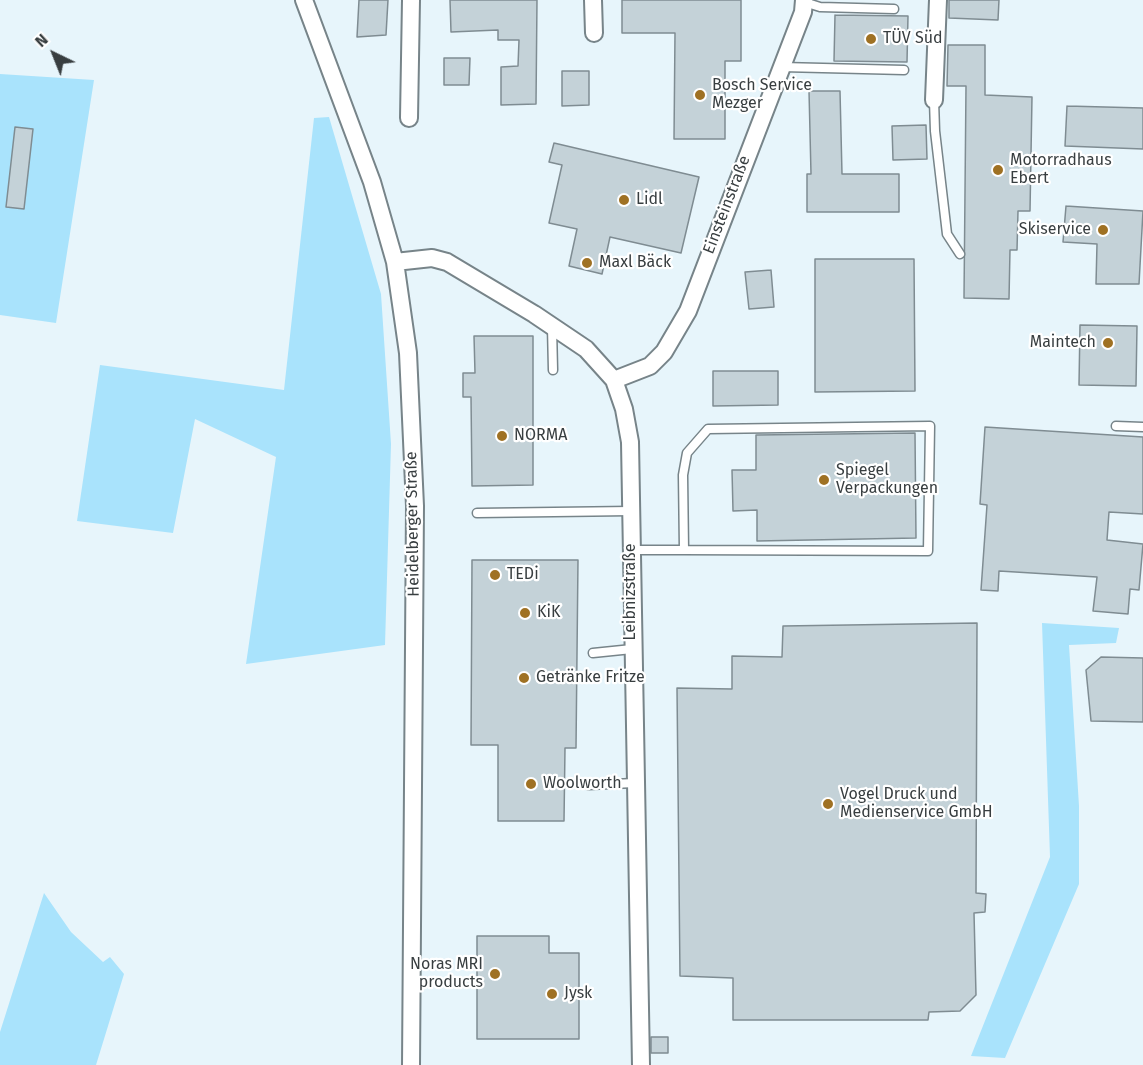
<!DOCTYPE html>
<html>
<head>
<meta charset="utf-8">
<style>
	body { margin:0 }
	#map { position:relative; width:1143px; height:1065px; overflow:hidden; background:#e7f5fb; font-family:"Fira Sans",sans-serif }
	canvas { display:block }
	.north { position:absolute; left:24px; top:24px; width:60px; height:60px; -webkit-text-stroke:4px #fff; paint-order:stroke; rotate:317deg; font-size:16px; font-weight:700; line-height:24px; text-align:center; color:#383e40 }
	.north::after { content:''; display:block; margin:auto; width:21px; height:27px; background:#383e40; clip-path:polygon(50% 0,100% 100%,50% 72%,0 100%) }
</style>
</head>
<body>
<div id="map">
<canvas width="1143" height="1065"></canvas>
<div class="north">N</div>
</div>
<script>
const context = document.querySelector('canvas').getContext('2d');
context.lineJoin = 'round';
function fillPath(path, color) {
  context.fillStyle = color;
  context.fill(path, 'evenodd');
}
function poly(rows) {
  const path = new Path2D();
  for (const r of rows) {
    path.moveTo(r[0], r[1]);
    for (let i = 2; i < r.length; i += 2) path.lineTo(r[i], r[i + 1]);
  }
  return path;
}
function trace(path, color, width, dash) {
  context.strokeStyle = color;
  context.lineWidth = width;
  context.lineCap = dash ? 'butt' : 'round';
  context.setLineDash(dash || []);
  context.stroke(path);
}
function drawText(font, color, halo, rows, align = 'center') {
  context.font = font + ' "Fira Sans",sans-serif';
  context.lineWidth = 4.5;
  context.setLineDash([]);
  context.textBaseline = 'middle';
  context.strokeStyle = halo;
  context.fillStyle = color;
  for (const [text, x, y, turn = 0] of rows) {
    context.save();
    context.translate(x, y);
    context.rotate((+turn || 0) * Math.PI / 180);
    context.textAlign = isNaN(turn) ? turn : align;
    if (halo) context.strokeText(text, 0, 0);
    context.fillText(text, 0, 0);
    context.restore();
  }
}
const green = poly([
	[0,74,94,80,56,323,0,315],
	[329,117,381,294,391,444,385,645,246,664,276,457,195,419,173,533,77,521,100,365,284,390,314,118],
	[1042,623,1119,628,1116,643,1069,645,1079,806,1079,884,1005,1058,971,1056,1050,857],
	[44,893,71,932,103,962,110,957,124,974,96,1065,0,1065,0,1032]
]);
const building = poly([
	[359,0,388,0,386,35,357,37,359,0],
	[450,0,537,0,536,104,501,105,501,67,518,66,519,40,498,40,498,30,451,32,450,0],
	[622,0,741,0,741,61,725,61,725,139,674,139,675,33,622,33,622,0],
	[949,0,999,0,998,20,949,18,949,0],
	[835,15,908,16,907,62,834,61,835,15],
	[948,45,985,45,985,95,1032,97,1030,211,1018,211,1017,250,1010,250,1009,299,964,298,966,86,947,86,948,45],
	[444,58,470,58,469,85,444,85,444,58],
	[562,71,589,71,589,105,562,106,562,71],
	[809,91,840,91,842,174,899,174,899,212,807,212,807,174,811,174,809,91],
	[1067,106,1143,108,1143,149,1065,146,1067,106],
	[926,125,927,159,893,160,892,126,926,125],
	[15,127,33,129,24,209,6,207,15,127],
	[554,143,699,177,681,253,610,237,602,274,569,266,577,229,549,223,562,165,549,162,554,143],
	[1066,206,1143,211,1139,284,1096,284,1097,244,1063,242,1066,206],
	[815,259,914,259,915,391,815,392,815,259],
	[771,270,774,307,749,309,745,272,771,270],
	[1080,325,1137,326,1136,386,1079,385,1080,325],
	[474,336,533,336,533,485,472,486,471,397,463,397,463,373,475,373,474,336],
	[713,371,778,371,778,405,713,406,713,371],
	[985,427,1143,437,1143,514,1109,512,1107,540,1143,544,1139,590,1130,589,1128,614,1093,611,1097,577,999,571,998,591,981,590,987,505,980,504,985,427],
	[915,433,916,538,757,541,757,510,733,511,732,470,756,470,756,435,915,433],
	[472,560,578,560,576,748,565,748,564,821,498,821,498,745,471,745,472,560],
	[977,623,976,893,986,894,985,912,974,913,976,995,960,1011,929,1012,928,1020,733,1020,733,978,680,976,677,688,732,689,732,656,782,657,783,626,977,623],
	[1101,657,1143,658,1143,722,1091,721,1086,670,1101,657],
	[477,936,549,936,549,953,579,953,579,1039,477,1039,477,936],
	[651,1037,668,1037,668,1053,651,1053,651,1037]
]);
const service = poly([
	[804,2,820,7,894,9],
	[782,67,904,70],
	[934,100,935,131,947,234,960,254],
	[552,327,553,370],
	[1116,426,1143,427],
	[477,513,631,511],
	[631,550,684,550,928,551,930,426,708,429,687,453,683,475,684,550],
	[593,653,632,649],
	[588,785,635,783]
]);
const minor = poly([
	[304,0,372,182,395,262,408,353,415,506,411,1065],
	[593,0,594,33],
	[934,100,938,0],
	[409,118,411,0],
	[395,262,432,258,447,262,534,314,586,349,614,380,624,409,630,442,641,1065],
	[614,380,650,366,664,352,688,311,803,12,804,0]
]);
const markers = [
	[871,39,6,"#9f7123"],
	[700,95,6,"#9f7123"],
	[998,170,6,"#9f7123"],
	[624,200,6,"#9f7123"],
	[1103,230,6,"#9f7123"],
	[587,263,6,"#9f7123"],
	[1108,343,6,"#9f7123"],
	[502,436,6,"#9f7123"],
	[824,480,6,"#9f7123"],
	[495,575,6,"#9f7123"],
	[525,613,6,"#9f7123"],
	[524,678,6,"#9f7123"],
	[531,784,6,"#9f7123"],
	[828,804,6,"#9f7123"],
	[495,974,6,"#9f7123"],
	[552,994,6,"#9f7123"]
];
const poiNames = [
	["TÜV Süd",883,39],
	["Bosch Service",712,86],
	["Mezger",712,104],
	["Motorradhaus",1010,161],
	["Ebert",1010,179],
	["Lidl",636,200],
	["Skiservice",1091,230,"right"],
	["Maxl Bäck",599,263],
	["Maintech",1096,343,"right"],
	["NORMA",514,436],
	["Spiegel",836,471],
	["Verpackungen",836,489],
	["TEDi",507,575],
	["KiK",537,613],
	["Getränke Fritze",536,678],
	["Woolworth",543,784],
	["Vogel Druck und",840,795],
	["Medienservice GmbH",840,813],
	["Noras MRI",483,965,"right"],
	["products",483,983,"right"],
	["Jysk",564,994]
];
const streetNames = [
	["Einsteinstraße",727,205,-69],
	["Heidelberger Straße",413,524,-91],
	["Leibnizstraße",631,592,-90]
];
fillPath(green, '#a9e3fc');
fillPath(building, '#c4d2d8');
trace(building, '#7f8c92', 1.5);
trace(service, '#778489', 11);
trace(minor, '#778489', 20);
trace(service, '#fff', 8);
trace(minor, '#fff', 16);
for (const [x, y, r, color] of markers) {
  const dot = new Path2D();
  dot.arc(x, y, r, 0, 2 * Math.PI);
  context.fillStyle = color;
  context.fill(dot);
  trace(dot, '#fff', 2);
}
drawText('16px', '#383e40', '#fff', poiNames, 'left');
drawText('16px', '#383e40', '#fff', streetNames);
</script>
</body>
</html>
